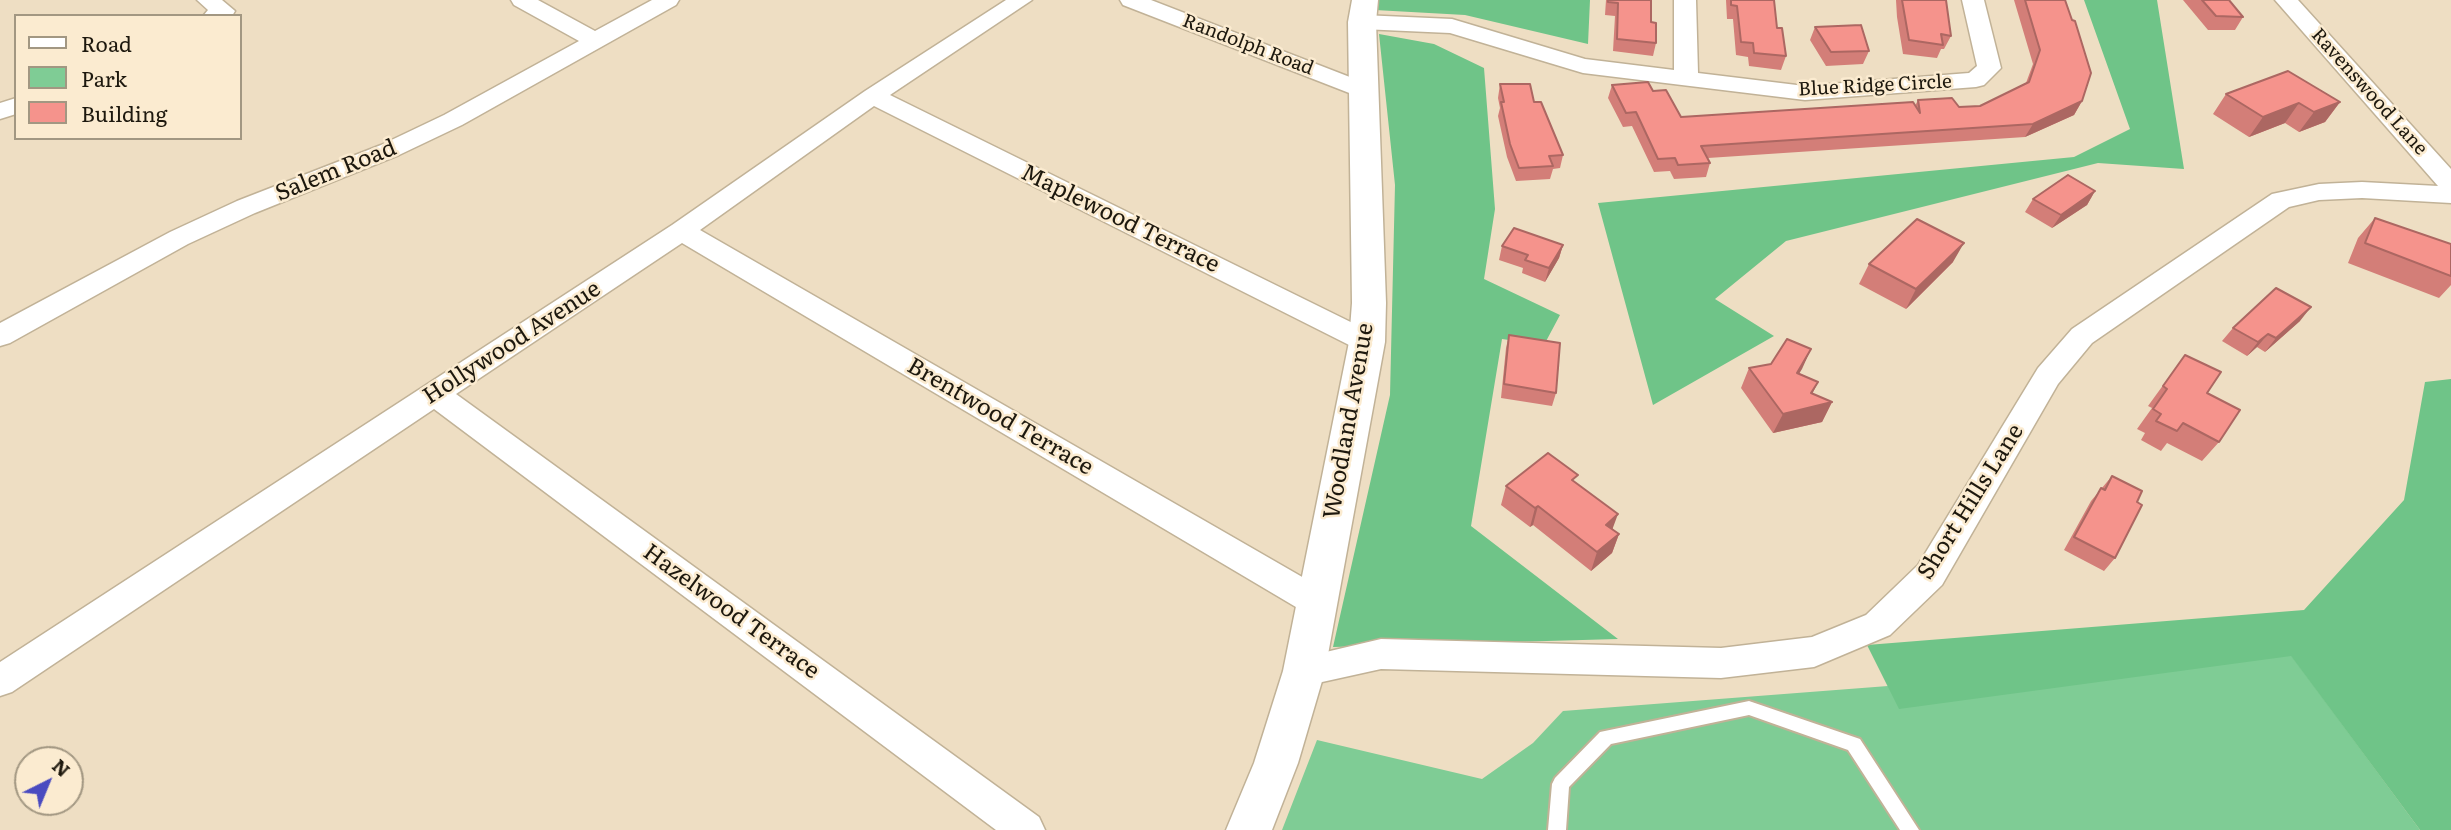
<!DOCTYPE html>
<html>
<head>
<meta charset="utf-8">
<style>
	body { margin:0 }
	#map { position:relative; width:2451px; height:830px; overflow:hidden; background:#eedec3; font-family:Literata,serif }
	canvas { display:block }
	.legend { position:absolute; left:14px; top:14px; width:228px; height:126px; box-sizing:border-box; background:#fbebd0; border:2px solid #a29782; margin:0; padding:9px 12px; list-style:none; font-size:21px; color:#1d180e }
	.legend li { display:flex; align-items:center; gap:14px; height:35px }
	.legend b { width:35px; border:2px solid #a29782 }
	.north { position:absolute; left:14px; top:746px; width:70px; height:70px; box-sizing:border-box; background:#fbebd0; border:2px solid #a29782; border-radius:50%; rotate:43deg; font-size:19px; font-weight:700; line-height:28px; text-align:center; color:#1d180e }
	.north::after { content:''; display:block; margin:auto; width:24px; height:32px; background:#4a4bc0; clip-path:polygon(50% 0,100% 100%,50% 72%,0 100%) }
</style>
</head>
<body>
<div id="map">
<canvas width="2451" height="830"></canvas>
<ul class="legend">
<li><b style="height:9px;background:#fff"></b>Road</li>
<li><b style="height:19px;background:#7fcc95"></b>Park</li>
<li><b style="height:19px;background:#f5938c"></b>Building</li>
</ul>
<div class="north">N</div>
</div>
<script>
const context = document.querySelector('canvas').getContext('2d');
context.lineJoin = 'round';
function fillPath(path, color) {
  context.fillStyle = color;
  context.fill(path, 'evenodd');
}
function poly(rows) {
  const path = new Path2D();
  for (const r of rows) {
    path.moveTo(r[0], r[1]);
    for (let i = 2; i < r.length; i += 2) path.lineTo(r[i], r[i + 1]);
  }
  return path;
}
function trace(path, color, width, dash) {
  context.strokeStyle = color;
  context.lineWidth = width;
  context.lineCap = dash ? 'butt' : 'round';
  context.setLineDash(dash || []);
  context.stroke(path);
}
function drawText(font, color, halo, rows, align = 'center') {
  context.font = font + ' Literata,serif';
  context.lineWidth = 5;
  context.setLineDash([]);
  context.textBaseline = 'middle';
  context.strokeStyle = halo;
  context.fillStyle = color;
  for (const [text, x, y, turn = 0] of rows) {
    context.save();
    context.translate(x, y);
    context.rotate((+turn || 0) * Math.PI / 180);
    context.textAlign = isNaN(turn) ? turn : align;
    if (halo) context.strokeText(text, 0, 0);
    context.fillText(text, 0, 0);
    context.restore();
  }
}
const green = poly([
	[2291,655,2420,830,1282,830,1317,740,1482,779,1533,743,1563,711]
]);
const forest = poly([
	[1377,0,1590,0,1588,44,1465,15,1375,10],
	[2084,0,2157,0,2184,169,2098,163,1786,241,1715,299,1774,336,1653,405,1598,203,2074,157,2130,129],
	[1379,34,1434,44,1484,68,1495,209,1484,279,1560,315,1544,345,1502,339,1471,526,1618,639,1333,647,1390,395,1395,185],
	[2451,379,2451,830,2420,830,2291,656,1899,709,1867,645,2304,610,2404,500,2425,382]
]);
const service = poly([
	[1749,701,1860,739,1919,830,1900,830,1848,750,1749,715,1611,744,1569,787,1566,830,1548,830,1552,784,1555,778,1600,732,1749,701]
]);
const minor = poly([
	[197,0,222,0,235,11,232,16,203,16,208,10,197,0],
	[511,0,538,0,595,31,652,0,679,0,676,5,462,125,399,155,255,213,188,244,10,343,0,346,0,323,170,232,237,201,381,145,444,115,579,41,514,5,511,0],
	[1006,0,1032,0,890,95,1377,335,1381,342,1377,349,1367,352,1357,349,874,106,700,230,1330,593,1335,603,1330,613,1318,617,1306,613,682,243,456,394,1039,817,1045,830,996,830,434,409,12,692,0,696,0,662,672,225,865,91,1006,0],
	[1120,0,1151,0,1373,86,1377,91,1373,96,1357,96,1123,5,1120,0],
	[1674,0,1696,0,1698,73,1805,86,1969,73,1977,66,1962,0,1984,0,2001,68,1984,85,1976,87,1805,100,1583,73,1450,33,1362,29,1354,27,1351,22,1354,17,1362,15,1452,19,1585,59,1674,70,1674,0],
	[2275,0,2298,0,2451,169,2451,203,2362,198,2319,200,2289,207,2092,343,2058,384,1942,585,1890,635,1814,667,1721,678,1381,669,1304,686,1292,682,1287,671,1292,660,1381,639,1721,648,1812,637,1866,615,1918,565,2038,368,2072,329,2272,194,2319,184,2362,182,2438,186,2275,0],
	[16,98,16,114,0,119,0,103,16,98]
]);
const tertiary = poly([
	[1352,0,1378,0,1376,22,1386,303,1385,342,1325,671,1298,763,1272,830,1226,830,1254,763,1283,671,1349,342,1352,303,1348,22,1352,0]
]);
const wall = poly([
	[1606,0,1651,0,1651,22,1656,43,1653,56,1613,51,1615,16,1605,15],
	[1726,0,1774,0,1777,28,1786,56,1781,70,1749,66,1748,57,1736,55,1733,19,1727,19],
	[1896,0,1946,0,1951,36,1944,49,1941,49,1937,58,1903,54,1897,17],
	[2014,0,2065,0,2082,101,2074,115,2025,137,1708,158,1710,163,1706,177,1674,179,1670,171,1654,172,1632,126,1623,127,1608,98,1612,85,1653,91,1681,117,1915,106,1918,100,1959,107,1980,106,2026,83,2033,64],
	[2183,0,2229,0,2243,17,2235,30,2208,30],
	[1815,27,1869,51,1863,64,1826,66,1810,40],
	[1500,84,1534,102,1563,155,1560,168,1553,169,1550,179,1516,181,1507,157,1498,116,1500,108,1498,98],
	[2226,94,2340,102,2325,122,2299,132,2285,123,2249,137,2213,114],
	[2095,191,2087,205,2052,228,2025,212,2033,199],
	[2375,218,2451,244,2451,285,2439,298,2348,263,2358,238],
	[1563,245,1559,258,1545,282,1522,273,1523,268,1499,260,1502,246],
	[1953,262,1906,309,1859,284,1869,264],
	[2300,321,2265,352,2257,347,2247,356,2222,341,2233,328],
	[1509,335,1556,393,1552,406,1501,398,1506,348],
	[1811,349,1799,373,1818,382,1812,394,1832,402,1822,422,1773,433,1741,388,1749,368,1771,364],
	[2185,355,2207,393,2219,442,2202,461,2167,443,2161,451,2141,440,2145,433,2137,429,2152,408,2148,406],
	[2112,476,2137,502,2115,558,2104,571,2064,550,2091,501],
	[1575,482,1613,529,1619,534,1612,553,1591,571,1533,525,1530,527,1501,505,1506,486]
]);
const shadedWall = poly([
	[2082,101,2074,115,2025,137,2033,124],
	[2340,102,2325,122,2299,132,2314,112],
	[2299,103,2285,123,2249,137,2263,117],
	[2095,191,2087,205,2052,228,2061,215],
	[1964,243,1953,262,1906,309,1916,289],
	[1563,245,1559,258,1545,282,1549,268],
	[2311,307,2300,321,2265,352,2276,338],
	[2268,334,2257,347,2247,356,2258,342],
	[1811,349,1802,369,1788,392,1797,373],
	[1818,382,1808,402,1832,402,1822,422,1773,433,1783,414,1811,393],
	[1538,506,1533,525,1530,527,1535,508],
	[1618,514,1611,533,1606,525],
	[1619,534,1612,553,1591,571,1597,552]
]);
const building = poly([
	[1608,0,1651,0,1651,22,1656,23,1656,43,1617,39,1618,3,1608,2,1608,0],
	[1731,0,1774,0,1777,28,1782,28,1786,56,1754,53,1753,43,1741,42,1737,6,1731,5,1731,0],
	[1902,0,1946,0,1951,36,1941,34,1943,45,1909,40,1902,0],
	[2025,0,2065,0,2072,20,2075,21,2091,73,2082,101,2033,124,1701,146,1710,163,1678,165,1675,158,1658,159,1636,112,1626,113,1612,85,1648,82,1653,91,1666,90,1681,117,1913,102,1920,113,1918,100,1952,98,1959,107,1980,106,2029,82,2040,50,2025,0],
	[2202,0,2229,0,2243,17,2216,16,2202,0],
	[1861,25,1869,51,1831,52,1815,27,1861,25],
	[2288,71,2340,102,2314,112,2299,103,2263,117,2226,94,2288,71],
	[1500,84,1530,84,1534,102,1541,102,1563,155,1549,156,1553,166,1519,168,1510,144,1501,102,1504,102,1500,84],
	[2068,175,2095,191,2061,215,2033,199,2068,175],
	[2375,218,2451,244,2451,276,2365,243,2375,218],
	[1917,219,1964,243,1916,289,1869,264,1917,219],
	[1514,228,1563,245,1549,268,1525,260,1528,255,1502,246,1514,228],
	[2276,288,2311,307,2276,338,2268,334,2258,342,2233,328,2276,288],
	[1509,335,1560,343,1556,393,1504,384,1509,335],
	[1787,339,1811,349,1797,373,1818,382,1811,393,1832,402,1783,414,1749,368,1771,364,1787,339],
	[2185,355,2221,372,2207,393,2240,410,2219,442,2183,423,2177,431,2156,421,2161,414,2153,409,2167,389,2163,386,2185,355],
	[1548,453,1578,475,1572,480,1618,514,1606,525,1619,534,1597,552,1538,506,1535,508,1506,486,1548,453],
	[2112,476,2142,491,2137,502,2142,505,2115,558,2074,537,2101,488,2105,490,2112,476]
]);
const farStreetnames = [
	["Randolph Road",1248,45,21],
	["Blue Ridge Circle",1875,86,-3],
	["Ravenswood Lane",2369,92,48]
];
const streetNames = [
	["Salem Road",336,171,-22],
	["Maplewood Terrace",1120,219,26],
	["Hollywood Avenue",512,343,-33],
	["Brentwood Terrace",1000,417,30],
	["Woodland Avenue",1349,421,-80],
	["Short Hills Lane",1971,502,-58],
	["Hazelwood Terrace",731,612,36]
];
fillPath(green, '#7fcc95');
fillPath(forest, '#6fc488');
trace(service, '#c1b297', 4);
trace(minor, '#c1b297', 3);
trace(tertiary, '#c1b297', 3);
fillPath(service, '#fff');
fillPath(minor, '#fff');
fillPath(tertiary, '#fff');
fillPath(wall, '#d37e78');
fillPath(shadedWall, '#ac6762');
fillPath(building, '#f5938c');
trace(building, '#ac6762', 2);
drawText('19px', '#1d180e', '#fbebd0', farStreetnames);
drawText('23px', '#1d180e', '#fbebd0', streetNames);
</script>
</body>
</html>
